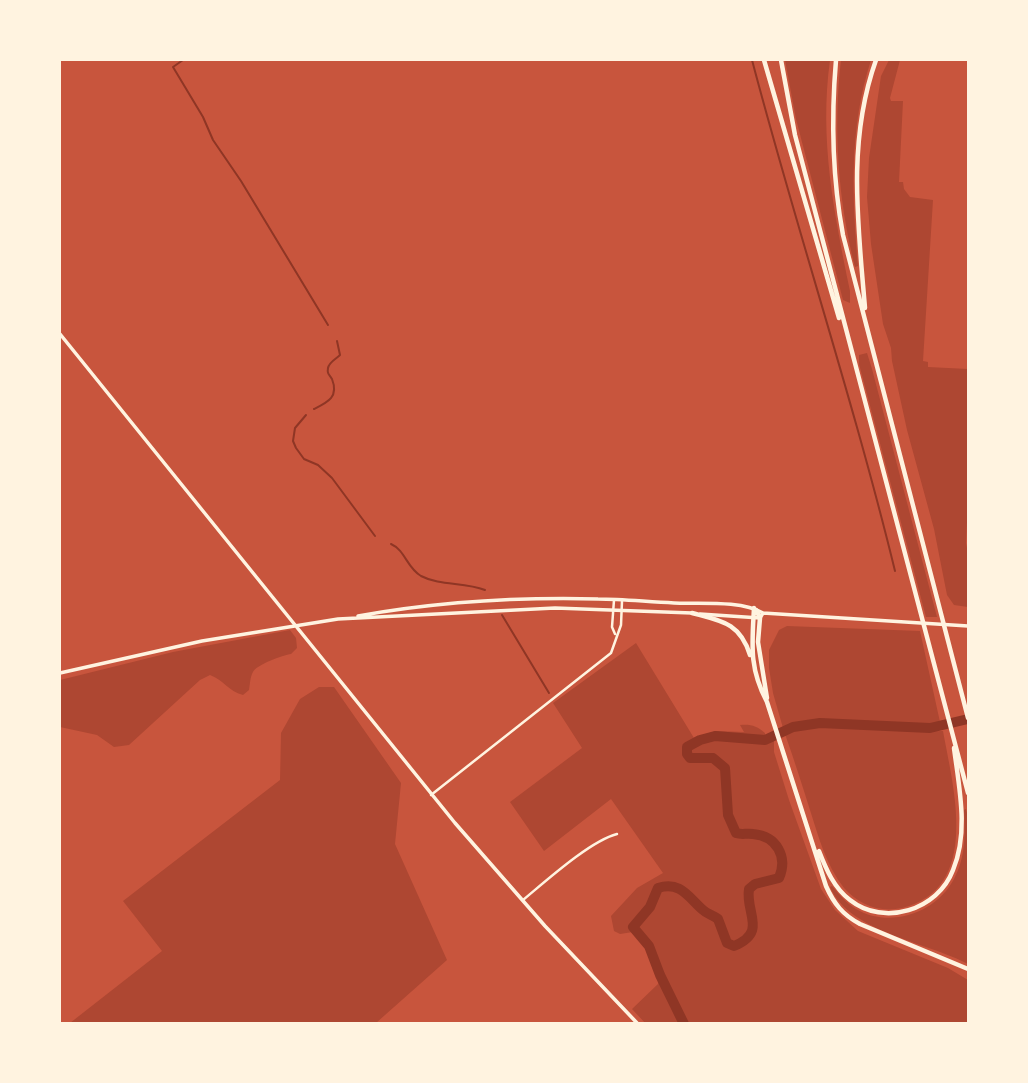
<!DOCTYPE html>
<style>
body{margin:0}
#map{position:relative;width:1028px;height:1083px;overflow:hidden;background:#c8553d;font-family:"Noto Serif",serif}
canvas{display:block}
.frame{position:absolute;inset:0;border:61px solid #fff3e0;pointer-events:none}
</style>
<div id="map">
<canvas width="1028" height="1083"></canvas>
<div class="frame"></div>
</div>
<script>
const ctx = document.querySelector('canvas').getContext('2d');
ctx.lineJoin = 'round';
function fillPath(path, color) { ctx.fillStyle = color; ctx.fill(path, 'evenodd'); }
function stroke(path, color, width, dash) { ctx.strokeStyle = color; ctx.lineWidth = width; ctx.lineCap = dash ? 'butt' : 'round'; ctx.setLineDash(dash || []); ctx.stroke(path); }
const green = new Path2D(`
 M 785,60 L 830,60 C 819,139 834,213 850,291 L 850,303 L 843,300 L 796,119 Z
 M 841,60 L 871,60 C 849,128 852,196 858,266 L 855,267 C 838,200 833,128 841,60 Z
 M 889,60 L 900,60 L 890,98 L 891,101 L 903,101 L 899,182 L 903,182 L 904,189 L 910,197 L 933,200 L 923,361 L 928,362 L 928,367 L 968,369 L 968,500 L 966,543 L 968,553 L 968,607 L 954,605 L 947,595 L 934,529 L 907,430 L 892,361 L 891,348 L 883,324 L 871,244 L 867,197 L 869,158 L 881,76 Z
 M 867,353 L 872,369 L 937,617 L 926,617 L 859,364 L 859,355 Z
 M 787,626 L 920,631 L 940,722 L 932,725 L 912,725 L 907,732 L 943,731 C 953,787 982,889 902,908 C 880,913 859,905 844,888 C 826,865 819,838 810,810 C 802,785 794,759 785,734 L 795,729 L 812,728 L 808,722 L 783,728 L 773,693 L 769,668 L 769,650 L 779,630 Z
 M 290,630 L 296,638 L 297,648 L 291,654 C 283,655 256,665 253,672 C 250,677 250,685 249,690 L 243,695 C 228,691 224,680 210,675 L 200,680 L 129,745 L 114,747 L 97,735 L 60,727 L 60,680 L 173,652 Z
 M 636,643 L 694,738 L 716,731 L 744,732 L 740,725 C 751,724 757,726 765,733 L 765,743 L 774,740 L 774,752 L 789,800 L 821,889 L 835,910 L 858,931 L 948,968 L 968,980 L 968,1023 L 646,1024 L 632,1009 L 658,984 C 659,966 647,942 633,932 L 620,934 L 614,931 L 611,916 L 637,888 L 663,873 L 611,799 L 544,851 L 510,802 L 582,748 L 553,703 Z
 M 319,687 L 334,687 L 401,783 L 395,844 L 447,960 L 376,1023 L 70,1023 L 162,951 L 123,901 L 280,780 L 281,733 L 300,699 Z
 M 966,809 L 968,817 L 968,964 C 927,942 849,932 830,887 L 832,886 C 839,894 846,903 856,909 C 890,929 936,913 954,879 C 966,857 965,834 964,810 Z`);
const stream = new Path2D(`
 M 183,60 L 173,67 L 203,117 L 213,140 L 241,181 L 328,325
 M 752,60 C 797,231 853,399 895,571
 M 314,409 C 328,402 339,397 332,379 C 329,374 327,374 328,368 C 329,362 336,359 340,355 L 337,341
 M 306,415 L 295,428 L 293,441 L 296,448 L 304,459 L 318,465 L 332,478 L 375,536
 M 391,544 C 405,550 407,568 421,576 C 440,586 464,582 485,590
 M 502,615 L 549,693`);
const river = new Path2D(`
 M 684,1024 L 660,975 L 649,946 L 633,927 L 650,907 L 658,888 C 681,881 688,897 703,910 C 707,914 713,915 718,919 L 727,943 L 734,946 C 768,932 745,913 749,889 L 755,884 L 779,878 C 788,857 777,836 753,834 C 746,833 742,835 736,833 L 728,815 L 725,768 L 713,758 L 690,758 L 687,754 L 687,747 L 700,740 L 715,736 L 765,740 L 793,727 L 820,723 L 930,728 L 968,719`);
const minor = new Path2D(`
 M 523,900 C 546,881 590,841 617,834`);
const tertiary = new Path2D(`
 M 614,600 L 612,627 L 615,634
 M 431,795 L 611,653 L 621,625 L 622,601`);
const secondary = new Path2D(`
 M 60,334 L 455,823 L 545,926 L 638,1024
 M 700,614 L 760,618 L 763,613
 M 358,616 C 436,602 519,597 598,599 C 623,599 648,602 674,603 C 700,604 741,600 763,613 L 968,626
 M 60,673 L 202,641 L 338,619 L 555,608 L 692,613`);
const motorway = new Path2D(`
 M 764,60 L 839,318
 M 781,60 L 795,135 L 968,793
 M 836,60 C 831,119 832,176 843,235 L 968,718
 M 865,308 C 858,224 847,141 876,60
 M 754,608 C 752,645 749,668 767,702 L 826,886 C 834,904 843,915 860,924 L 968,969
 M 756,610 L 760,618 L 758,642 L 767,698
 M 692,613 C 722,621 740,623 750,655
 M 819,851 C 826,869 834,888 850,900 C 884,927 938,910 953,870 C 969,832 959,787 954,748`);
fillPath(green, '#ae4732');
stroke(stream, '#8f3625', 2);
stroke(river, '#8f3625', 10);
stroke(minor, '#fff3e0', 2.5);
stroke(tertiary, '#fff3e0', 2.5);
stroke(secondary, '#fff3e0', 3.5);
stroke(motorway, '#fff3e0', 4.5);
</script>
